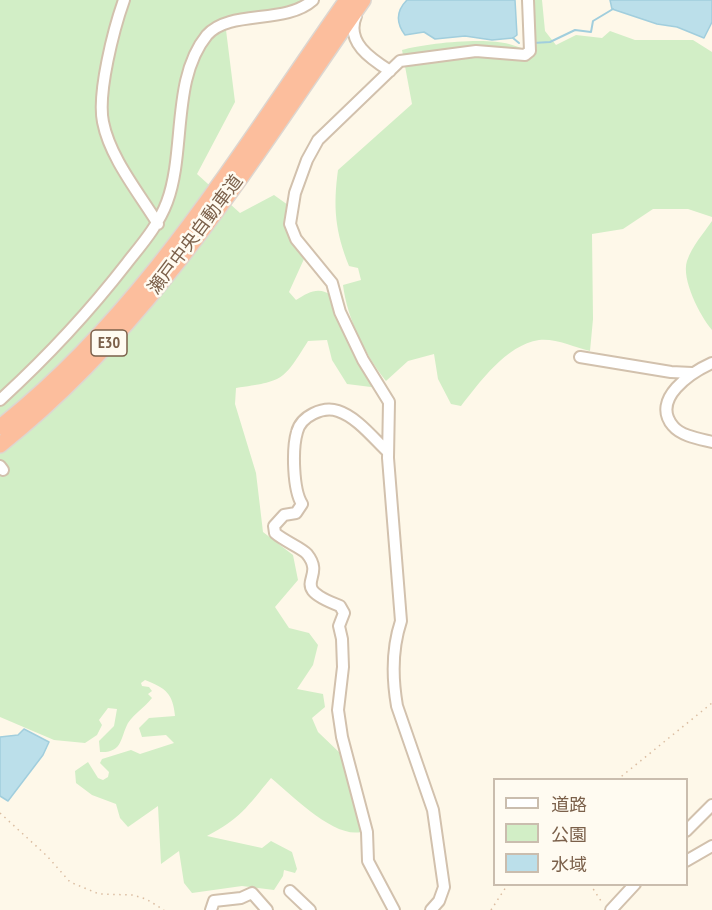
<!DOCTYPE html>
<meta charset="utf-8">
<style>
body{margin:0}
#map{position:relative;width:712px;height:910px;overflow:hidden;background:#fef8e9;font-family:"PT Sans Narrow","Noto Sans JP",sans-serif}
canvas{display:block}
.legend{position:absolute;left:493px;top:778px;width:195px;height:108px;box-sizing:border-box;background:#fffbf1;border:2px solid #cabdae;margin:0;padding:8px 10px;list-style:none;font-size:18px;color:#7b604a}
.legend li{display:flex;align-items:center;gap:12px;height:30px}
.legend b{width:30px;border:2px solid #cabdae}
</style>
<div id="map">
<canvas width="712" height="910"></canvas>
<ul class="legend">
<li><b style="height:8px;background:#fff"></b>道路</li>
<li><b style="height:16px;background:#d2eec6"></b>公園</li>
<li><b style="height:16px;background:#bbdfea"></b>水域</li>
</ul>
</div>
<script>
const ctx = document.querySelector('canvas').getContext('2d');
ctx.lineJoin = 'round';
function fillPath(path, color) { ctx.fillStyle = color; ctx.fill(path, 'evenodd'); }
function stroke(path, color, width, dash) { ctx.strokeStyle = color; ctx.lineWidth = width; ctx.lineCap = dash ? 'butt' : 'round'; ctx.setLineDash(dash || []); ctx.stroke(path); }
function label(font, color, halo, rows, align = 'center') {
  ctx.font = font + ' "PT Sans Narrow","Noto Sans JP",sans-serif'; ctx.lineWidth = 5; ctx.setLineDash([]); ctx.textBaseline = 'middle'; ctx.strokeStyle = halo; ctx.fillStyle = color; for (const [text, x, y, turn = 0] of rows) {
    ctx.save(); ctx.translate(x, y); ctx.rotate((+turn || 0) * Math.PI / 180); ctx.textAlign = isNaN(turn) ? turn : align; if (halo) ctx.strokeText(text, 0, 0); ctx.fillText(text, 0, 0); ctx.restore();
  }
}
const green = new Path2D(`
 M 0,0 L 306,0 L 226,30 L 235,102 L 197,174 L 240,213 L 274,195 L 288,205 L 287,224 L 304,259 L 289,292 L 296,300 C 309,292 319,286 332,296 L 379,388 L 347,384 L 332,360 L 327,340 L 308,341 C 283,381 284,381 236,388 L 235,404 L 256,473 L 263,532 L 293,555 L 298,580 L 275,607 L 289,628 L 309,633 L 318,645 L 313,665 L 297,689 L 323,694 L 325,707 L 312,718 L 318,732 L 341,754 L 361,832 C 333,838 292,795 271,778 C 247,807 240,819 207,836 L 262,848 L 271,841 L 292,852 L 297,869 L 295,873 L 284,870 L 283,876 L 274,890 L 242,886 L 192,893 L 184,883 L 179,851 L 161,864 L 158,806 L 128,827 L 120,818 L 116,804 L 92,795 L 76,783 L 75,771 L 88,762 L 98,778 L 103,780 L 108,777 L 109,772 L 100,763 L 102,759 L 131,750 L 140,754 L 174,743 L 166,735 L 142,737 L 139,728 L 149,718 L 175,716 C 173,694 166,688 145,680 L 141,683 L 142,686 L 149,687 L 152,691 L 148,694 L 152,698 C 145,707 134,714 128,723 C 120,738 123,753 100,752 L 99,741 L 114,726 L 117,709 L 108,708 L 99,720 L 102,725 L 97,735 L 85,743 L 54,740 L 0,717 Z
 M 534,0 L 542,0 L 545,31 L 556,45 L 576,35 L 602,38 L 610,31 L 635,40 L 693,40 L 712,52 L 712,217 L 688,209 L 653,209 L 623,229 L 592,234 L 593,319 L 590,351 C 574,347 555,338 539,340 C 506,345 480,382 461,406 L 451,404 L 438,379 L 434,354 L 408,361 L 386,381 C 365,355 347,318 343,285 L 361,280 L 358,268 L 349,266 C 335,231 333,207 338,170 L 412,104 L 402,50 C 425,43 486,37 509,44 C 519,47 527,50 536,52 Z
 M 712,221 L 712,330 C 700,316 681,279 687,261 C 692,246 703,234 712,221 Z`);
const water = new Path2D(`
 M 407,0 L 515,0 L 517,35 L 513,38 L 492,40 L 465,36 L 435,39 L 424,32 L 405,35 C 396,23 396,11 407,0 Z
 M 610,0 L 712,0 L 712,22 L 704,38 L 677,27 L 657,24 L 612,9 Z
 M 24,729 L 49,742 L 43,755 L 8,801 L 0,796 L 0,737 L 18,735 Z`);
const stream = new Path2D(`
 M 513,38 L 519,43
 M 533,43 L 550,42 L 575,30 L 591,32 L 593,21 L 613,9`);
const path = new Path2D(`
 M 617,780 L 712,703
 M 0,813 L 47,856 L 70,882 L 99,894 L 133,895 L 146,899 L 164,910
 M 590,884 L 603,904
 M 491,910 L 508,884`);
const minor = new Path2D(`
 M 124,0 C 114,28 97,93 103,122 C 110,158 139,193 158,224
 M 356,16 C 345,42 371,59 390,71
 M 580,357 L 671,372 L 692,373
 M 712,363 C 692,372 650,399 673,426 C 681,436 700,439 712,442
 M 0,400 C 46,358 89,312 127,263 C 142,244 158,226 167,202 C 186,151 171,79 207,35 C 230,9 285,25 313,0
 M 388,452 C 374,439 357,417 338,411 C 323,406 301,416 297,432 C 292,449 293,490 302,504 L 296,513 L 284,515 L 274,526 L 275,533 C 284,541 302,548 307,554 C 328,580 285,585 340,606 L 344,613 L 339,626 L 342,639 L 343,667 L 338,710 L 342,737 L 367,832 L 368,861 L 394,910
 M 0,466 L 3,470
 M 686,831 L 712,805
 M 686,861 L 712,846
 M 290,891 L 310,910
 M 211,910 L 214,901 L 241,898 L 252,893 L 267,910
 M 431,910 L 439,901 L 444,887 L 433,810 L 397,706 C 392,677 392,648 401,621 L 388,458 L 389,402 L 363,360 L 340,312 L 332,283 L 296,239 L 290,224 L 295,193 L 307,160 L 318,140 L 400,61 L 476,51 L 525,55 L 530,51 L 528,0
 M 611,910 L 635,884`);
const highway = new Path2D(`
 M 0,427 C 145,313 242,149 347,0
 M 0,445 C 152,325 254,156 363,0`);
const shields = [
 [109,343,36]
];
const shieldNames = [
 ["E30",109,343]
];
const streetNames = [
 ["瀬戸中央自動車道",196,235,-53]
];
fillPath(green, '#d2eec6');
fillPath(water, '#bbdfea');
stroke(water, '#a1cedd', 1.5);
stroke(stream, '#a1cedd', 2);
stroke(minor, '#d2c1ad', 14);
stroke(highway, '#ddd6d0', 18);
stroke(path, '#dbbda1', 1.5, [1.5, 4.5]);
stroke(minor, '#fff', 10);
stroke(highway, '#fcbe9d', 15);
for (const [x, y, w] of shields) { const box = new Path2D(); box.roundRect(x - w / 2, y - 13, w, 26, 4.5); ctx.fillStyle = '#fffbf1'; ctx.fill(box); stroke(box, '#7b604a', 1.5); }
label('bold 16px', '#7b604a', null, shieldNames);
label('18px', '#7b604a', '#fffbf1', streetNames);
</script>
